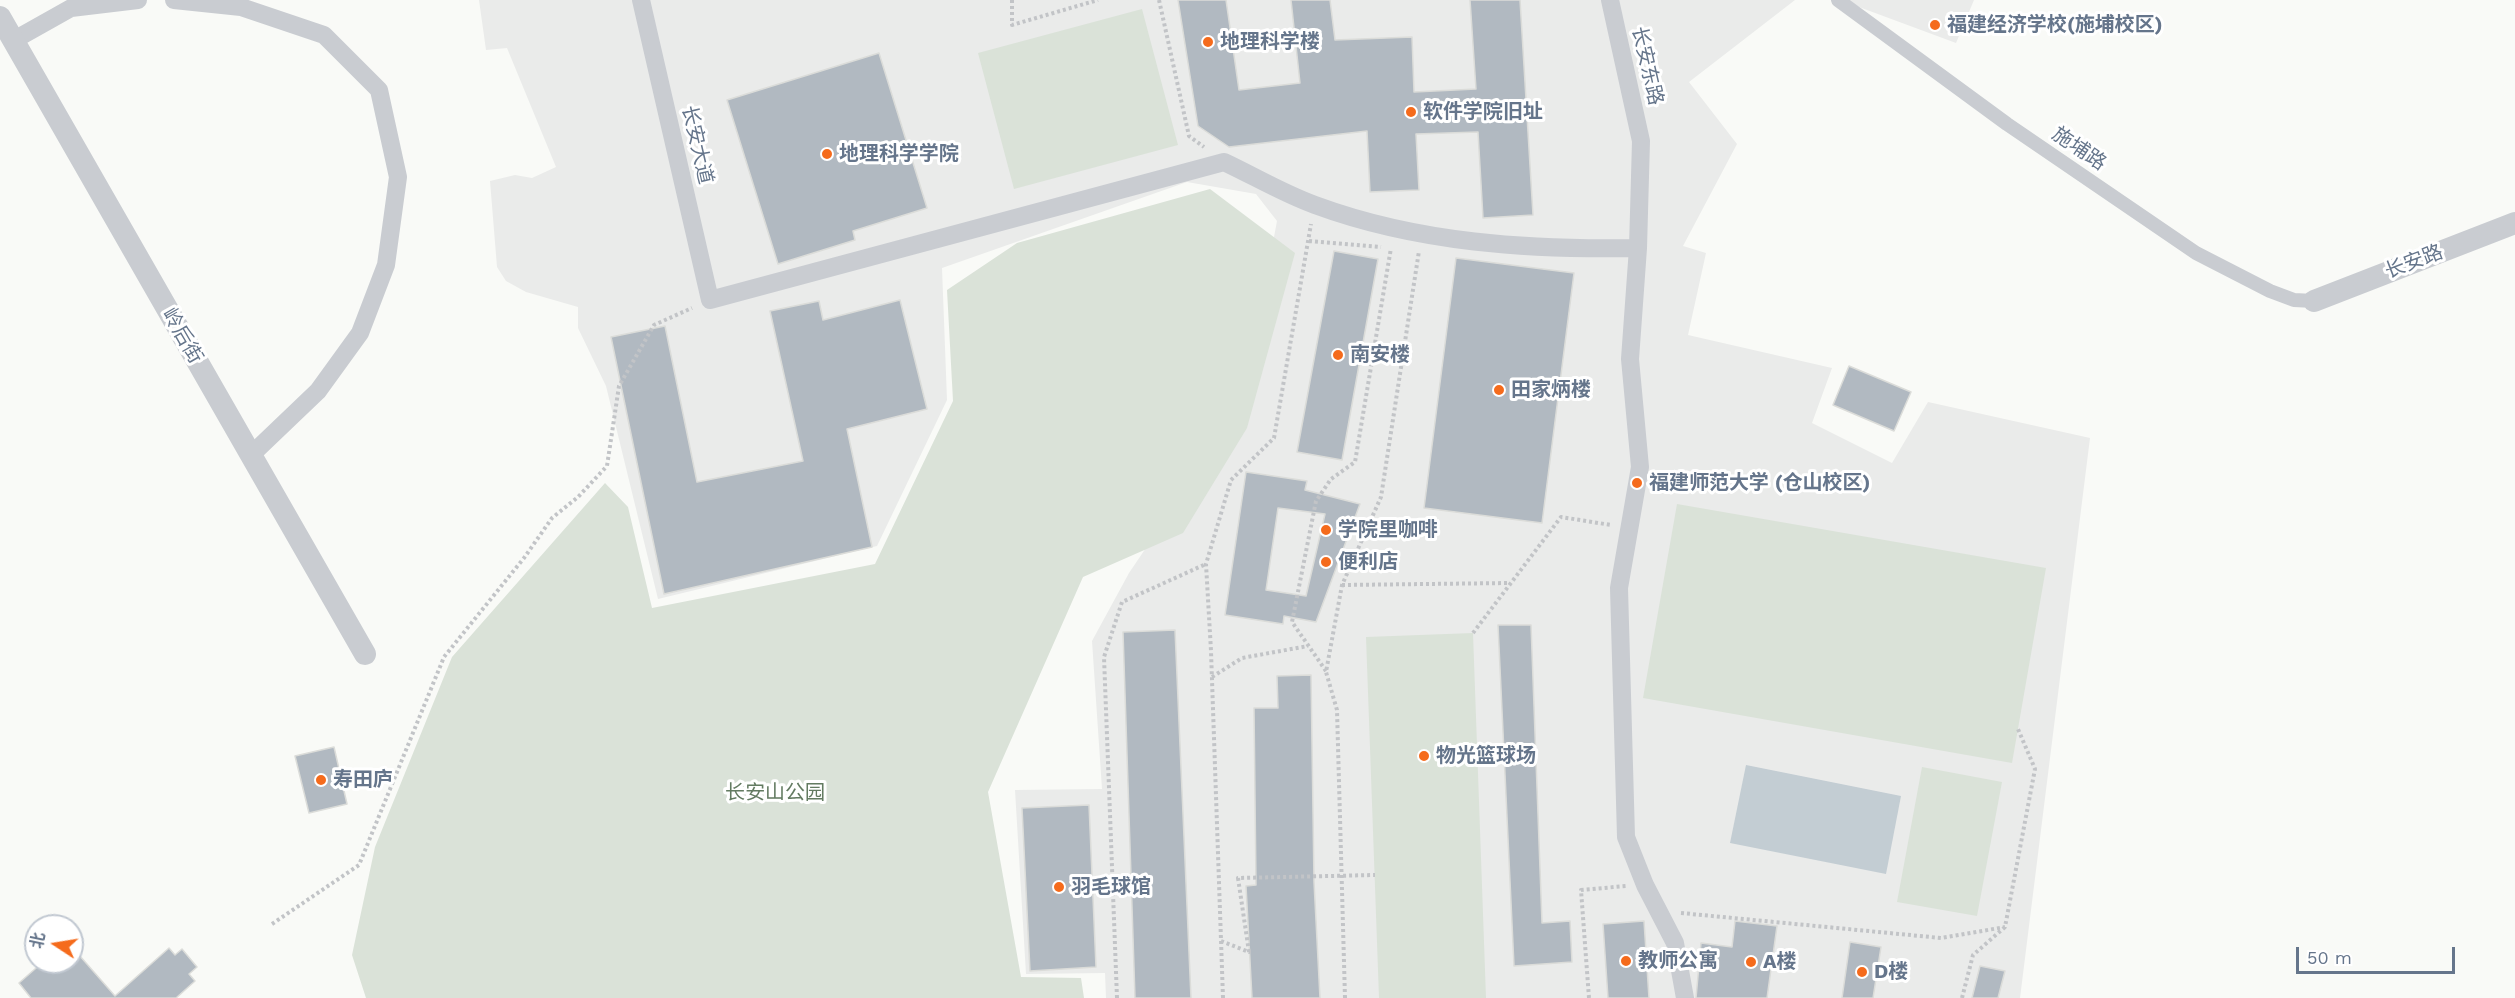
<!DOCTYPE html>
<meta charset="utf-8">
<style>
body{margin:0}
#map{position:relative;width:2515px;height:998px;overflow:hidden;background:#f9faf7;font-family:"Work Sans","Noto Sans SC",sans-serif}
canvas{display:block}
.north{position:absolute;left:24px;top:914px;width:60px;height:60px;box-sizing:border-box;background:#fff;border:2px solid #c1c8d1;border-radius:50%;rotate:282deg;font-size:16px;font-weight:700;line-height:24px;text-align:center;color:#65758b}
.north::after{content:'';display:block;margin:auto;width:21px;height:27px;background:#f56b1c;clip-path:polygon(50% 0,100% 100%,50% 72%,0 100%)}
.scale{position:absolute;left:2296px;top:947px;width:159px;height:27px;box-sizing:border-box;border:3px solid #65758b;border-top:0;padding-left:8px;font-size:18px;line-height:21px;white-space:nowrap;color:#65758b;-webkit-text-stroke:4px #fff;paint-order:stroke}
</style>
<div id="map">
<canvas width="2515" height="998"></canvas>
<div class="north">北</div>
<div class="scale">50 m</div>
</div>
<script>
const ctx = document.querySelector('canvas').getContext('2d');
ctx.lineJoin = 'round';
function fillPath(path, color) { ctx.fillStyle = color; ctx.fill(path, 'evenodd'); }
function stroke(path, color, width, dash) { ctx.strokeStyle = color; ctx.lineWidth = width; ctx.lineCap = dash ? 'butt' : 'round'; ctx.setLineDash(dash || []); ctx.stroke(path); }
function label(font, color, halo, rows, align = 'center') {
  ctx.font = font + ' "Work Sans","Noto Sans SC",sans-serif'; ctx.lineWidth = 6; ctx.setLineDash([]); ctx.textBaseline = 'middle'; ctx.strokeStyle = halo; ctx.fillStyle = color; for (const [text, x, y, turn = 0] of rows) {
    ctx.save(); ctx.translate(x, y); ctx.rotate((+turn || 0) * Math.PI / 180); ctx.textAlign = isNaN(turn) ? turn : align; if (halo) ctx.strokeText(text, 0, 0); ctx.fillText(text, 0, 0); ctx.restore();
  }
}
const built = new Path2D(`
 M 479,0 L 1795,0 L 1689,82 L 1737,144 L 1683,246 L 1706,253 L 1688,335 L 1832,368 L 1812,423 L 1892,463 L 1928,402 L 2090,438 L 2020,998 L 1106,998 L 1105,973 L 1026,974 L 1015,790 L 1102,789 L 1092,641 L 1129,573 L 1202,465 L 1245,391 L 1277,221 L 1256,194 L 1187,182 L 942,268 L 947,400 L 877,546 L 658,599 L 606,386 L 578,328 L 578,307 L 526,292 L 506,281 L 497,267 L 490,181 L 515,175 L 532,178 L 556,167 L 507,48 L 486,50 Z
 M 1848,0 L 1974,0 L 1956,43 L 1859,7 Z`);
const green = new Path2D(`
 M 1142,9 L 1178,145 L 1014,189 L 978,53 Z
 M 1210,189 L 1295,253 L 1247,428 L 1183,533 L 1083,577 L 988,792 L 1021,977 L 1081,978 L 1084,998 L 366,998 L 352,955 L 375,847 L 452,657 L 605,483 L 628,507 L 652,608 L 875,564 L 953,401 L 947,290 L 1017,243 Z
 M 1677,504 L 2046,568 L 2012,763 L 1643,698 Z
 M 1473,633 L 1486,998 L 1379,998 L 1366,637 Z
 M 1922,767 L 2002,782 L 1977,916 L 1897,902 Z`);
const water = new Path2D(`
 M 1746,765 L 1901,796 L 1886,874 L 1730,843 Z`);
const building = new Path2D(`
 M 1178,0 L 1226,0 L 1239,90 L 1300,83 L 1291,0 L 1330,0 L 1335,40 L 1412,37 L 1414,92 L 1476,89 L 1470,0 L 1520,0 L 1533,215 L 1483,218 L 1478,132 L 1416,134 L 1419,190 L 1370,192 L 1367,131 L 1229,147 L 1198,126 Z
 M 879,53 L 927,208 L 853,231 L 855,240 L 778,264 L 727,100 Z
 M 1334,251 L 1378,259 L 1342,460 L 1297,452 Z
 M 1456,258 L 1574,273 L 1542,523 L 1424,508 Z
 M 900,300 L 927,409 L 847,429 L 872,547 L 664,594 L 611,337 L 665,326 L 697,482 L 803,461 L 770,311 L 819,301 L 823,320 Z
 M 1849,366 L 1911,392 L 1894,431 L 1833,405 Z
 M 1246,472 L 1307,481 L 1305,490 L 1360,504 L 1316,622 L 1284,616 L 1283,624 L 1225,615 ZM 1278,508 L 1325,514 L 1306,596 L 1266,590 Z
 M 1498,625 L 1531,625 L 1542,923 L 1570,921 L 1572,962 L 1514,966 Z
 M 1175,630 L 1191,998 L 1135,998 L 1123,632 Z
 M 1311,675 L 1314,882 L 1320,998 L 1252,998 L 1246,886 L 1256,885 L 1254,708 L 1278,708 L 1277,676 Z
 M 334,747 L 347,804 L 309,813 L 295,756 Z
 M 1089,805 L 1096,967 L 1030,971 L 1022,808 Z
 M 1644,921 L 1649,998 L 1608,998 L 1603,924 Z
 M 1735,921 L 1777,926 L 1767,998 L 1696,998 L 1701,943 L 1732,947 Z
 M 1850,942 L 1881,947 L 1873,998 L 1842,998 Z
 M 72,947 L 115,996 L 169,948 L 175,955 L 182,949 L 197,967 L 189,974 L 195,981 L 176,998 L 31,998 L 19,983 L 43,962 L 72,962 Z
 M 1980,966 L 2005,971 L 1998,998 L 1972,998 Z`);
const path = new Path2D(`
 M 1012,0 L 1012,25 L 1098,0
 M 1159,0 L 1189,136 L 1204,147
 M 1309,241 L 1381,247
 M 1342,585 L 1509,583
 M 1473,633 L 1561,517 L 1611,525
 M 1326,671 L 1292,622 L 1316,501 L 1331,479 L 1355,462 L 1391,248
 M 1212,677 L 1242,658 L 1308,646
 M 1681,913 L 1941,938 L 2005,927
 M 272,924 L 359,865 L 444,657 L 524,558 L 552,518 L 578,497 L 607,466 L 619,386 L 654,325 L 692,308
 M 1221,941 L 1249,952 L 1238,878 L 1375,875
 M 1117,998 L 1104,657 L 1122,602 L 1206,564
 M 1223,998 L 1211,651 L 1206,564 L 1231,480 L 1274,438 L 1311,224
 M 1345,998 L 1337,710 L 1326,672 L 1342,585 L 1381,497 L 1419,251
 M 1589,998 L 1581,890 L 1626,886
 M 1962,998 L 1973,955 L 2005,927 L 2035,769 L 2018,729`);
const pedestrian = new Path2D(`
 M 1838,0 L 2007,124 L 2196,253 L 2270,291 L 2294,300 L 2314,301`);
const minor = new Path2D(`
 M 174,0 L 241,7 L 324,35 L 379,90 L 398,177 L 386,265 L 360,333 L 318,391 L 250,456
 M 641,0 L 710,300 L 1224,162 C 1254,176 1284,194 1315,205 C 1418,243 1529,250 1638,248
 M 1610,0 L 1641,141 L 1638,248 L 1630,359 L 1640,467 L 1619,588 L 1626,837 L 1645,885 L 1675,943 L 1685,998
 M 14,40 L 71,8 L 138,0`);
const tertiary = new Path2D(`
 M 0,17 L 365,654
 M 2314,301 L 2515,223`);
const markers = [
 [1935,25,6,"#f56b1c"],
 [1208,42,6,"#f56b1c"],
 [1411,112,6,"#f56b1c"],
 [827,154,6,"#f56b1c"],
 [1338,355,6,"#f56b1c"],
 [1499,390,6,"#f56b1c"],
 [1637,483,6,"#f56b1c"],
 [1326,530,6,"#f56b1c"],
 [1326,562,6,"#f56b1c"],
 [1424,756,6,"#f56b1c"],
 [321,780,6,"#f56b1c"],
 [1059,887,6,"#f56b1c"],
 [1626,961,6,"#f56b1c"],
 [1751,962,6,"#f56b1c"],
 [1862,972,6,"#f56b1c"]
];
const poiNames = [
 ["福建经济学校(施埔校区)",1947,25],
 ["地理科学楼",1220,42],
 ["软件学院旧址",1423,112],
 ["地理科学学院",839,154],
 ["南安楼",1350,355],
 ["田家炳楼",1511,390],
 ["福建师范大学 (仓山校区)",1649,483],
 ["学院里咖啡",1338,530],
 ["便利店",1338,562],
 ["物光篮球场",1436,756],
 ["寿田庐",333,780],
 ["羽毛球馆",1071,887],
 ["教师公寓",1638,961],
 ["A楼",1763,962],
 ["D楼",1874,972]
];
const streetNames = [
 ["长安东路",1647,66,77],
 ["长安大道",697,145,77],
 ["施埔路",2079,149,34],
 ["长安路",2414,262,-21],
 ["岭后街",182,336,60]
];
const parkNames = [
 ["长安山公园",775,793]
];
fillPath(built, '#eaebea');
fillPath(green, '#dae2d8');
fillPath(water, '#c3cdd3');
fillPath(building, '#b1b9c1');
stroke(building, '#dbdcd9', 1.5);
stroke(path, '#c2c4c7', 4, [3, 3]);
stroke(pedestrian, '#c9ccd1', 14);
stroke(minor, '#c9ccd1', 18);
stroke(tertiary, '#c9ccd1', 22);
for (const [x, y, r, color] of markers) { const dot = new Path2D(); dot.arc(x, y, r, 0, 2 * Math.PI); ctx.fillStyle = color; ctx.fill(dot); stroke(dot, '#fff', 2); }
label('bold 20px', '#65758b', '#fff', poiNames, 'left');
label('20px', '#65758b', '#fff', streetNames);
label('20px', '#637b61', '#fff', parkNames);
</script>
